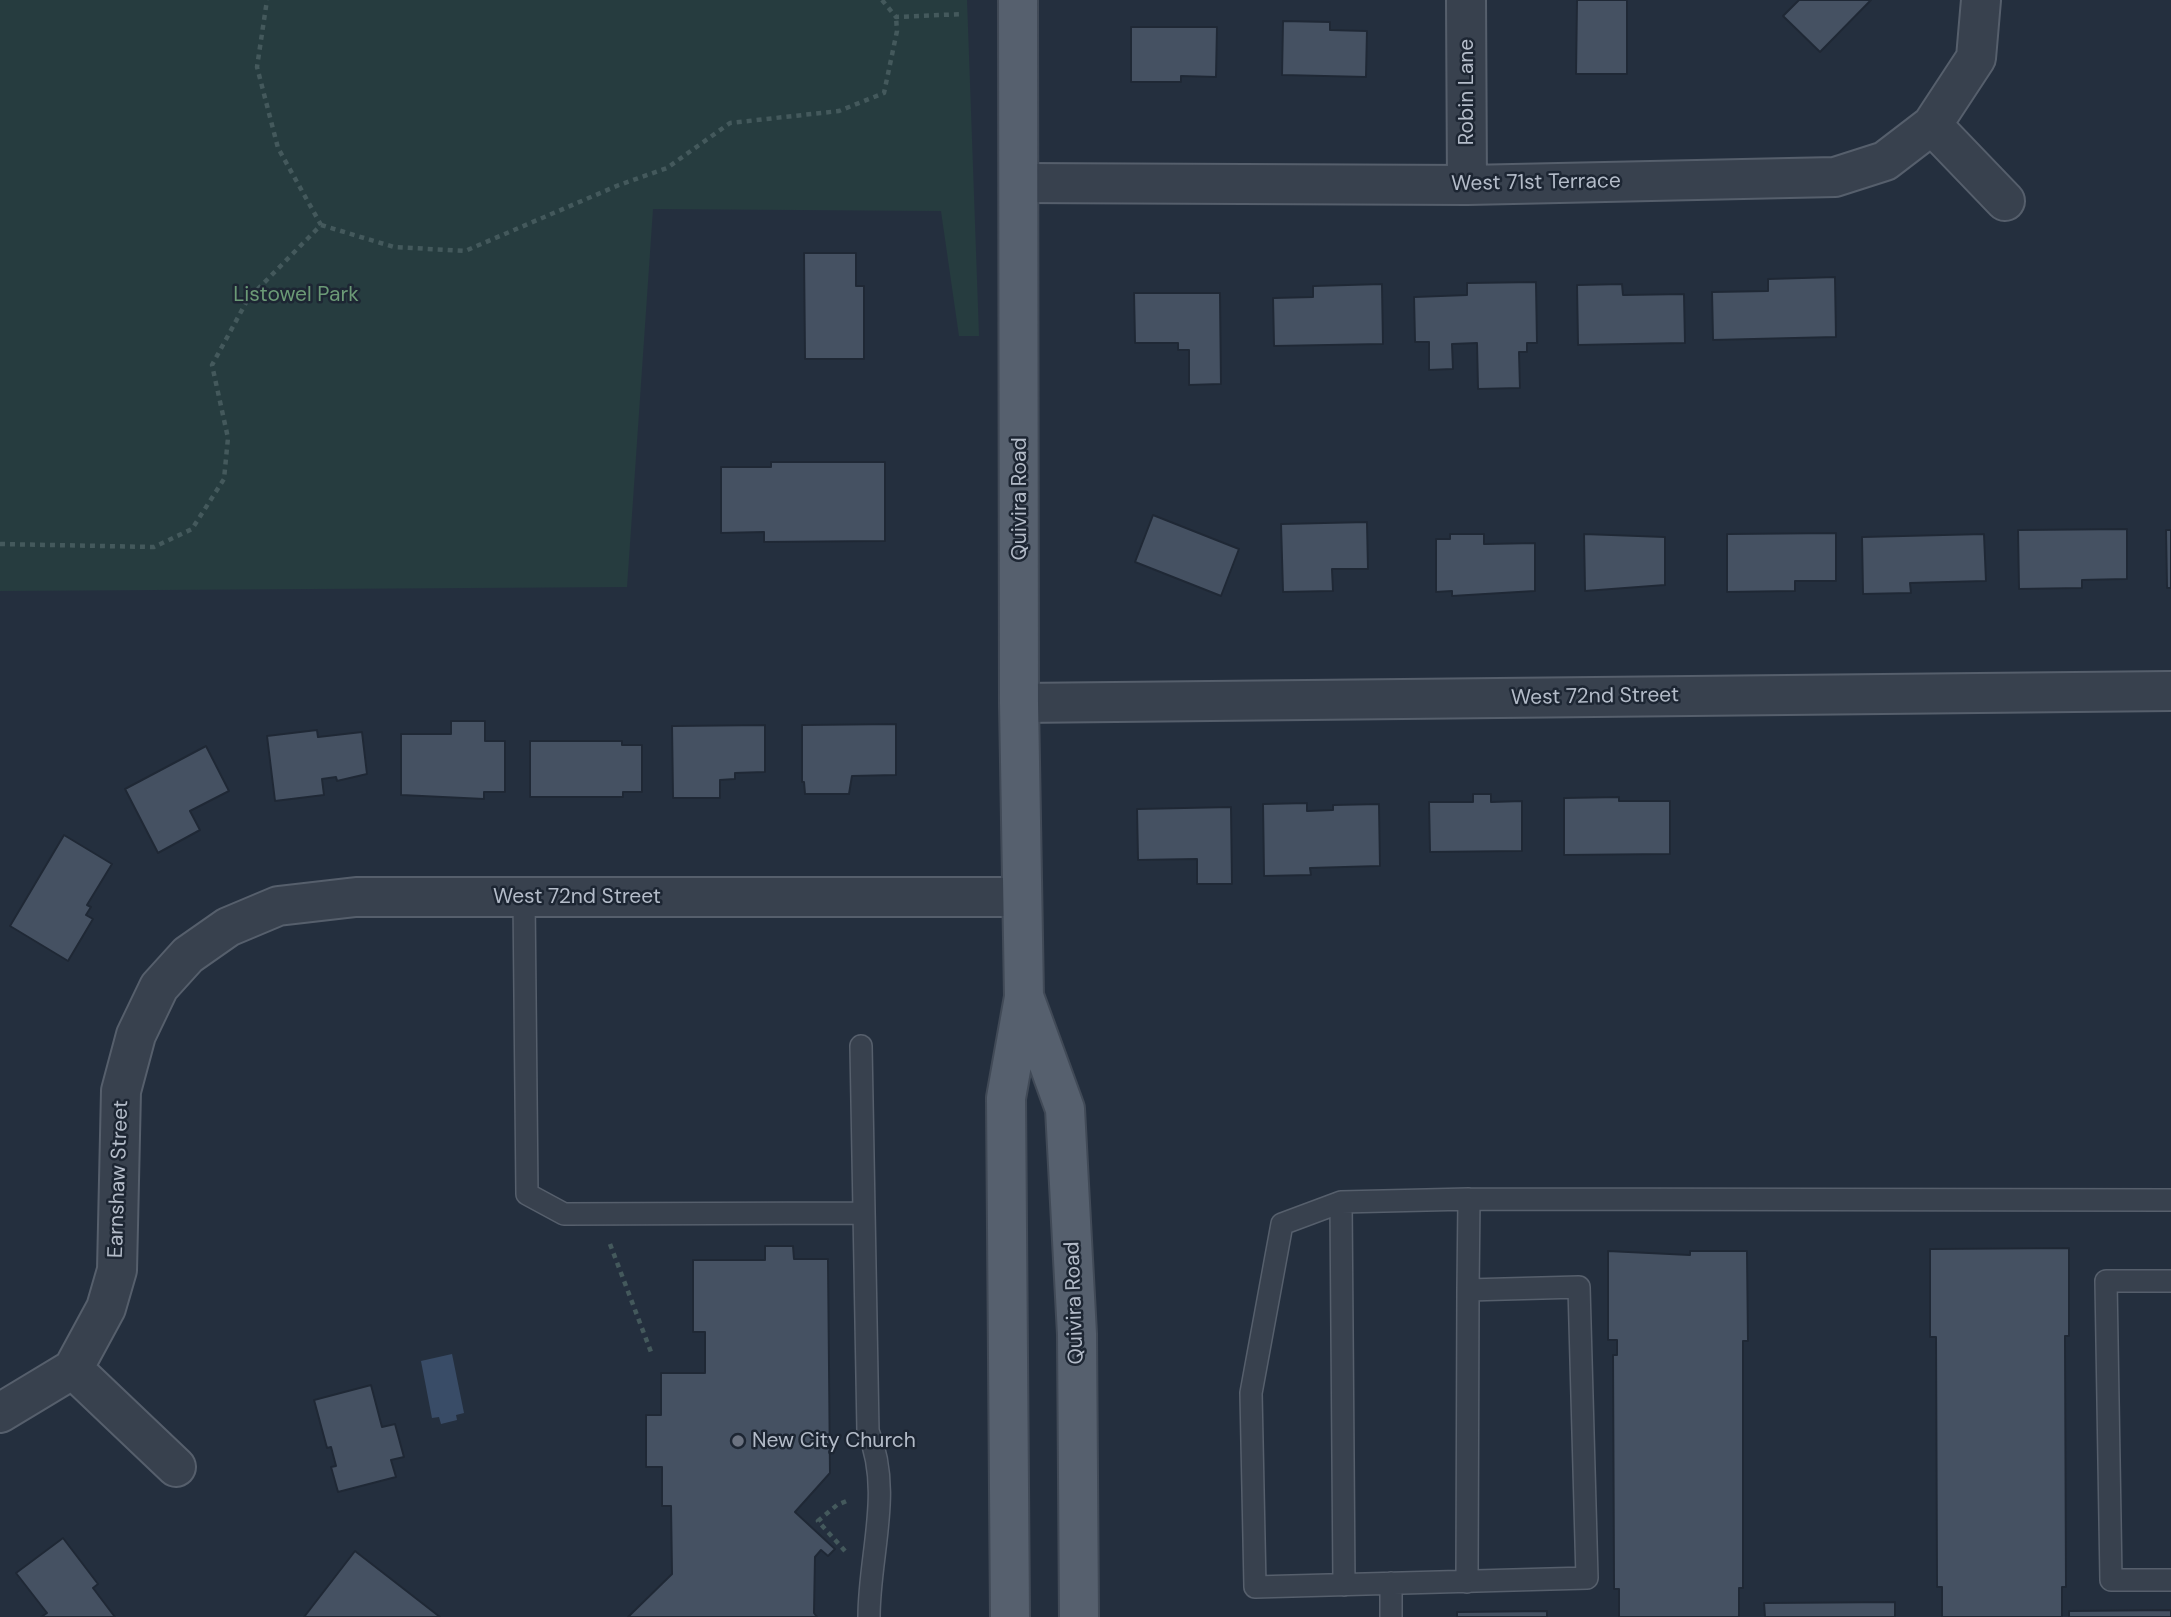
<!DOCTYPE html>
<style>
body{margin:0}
canvas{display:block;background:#242f3e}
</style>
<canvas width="2171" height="1617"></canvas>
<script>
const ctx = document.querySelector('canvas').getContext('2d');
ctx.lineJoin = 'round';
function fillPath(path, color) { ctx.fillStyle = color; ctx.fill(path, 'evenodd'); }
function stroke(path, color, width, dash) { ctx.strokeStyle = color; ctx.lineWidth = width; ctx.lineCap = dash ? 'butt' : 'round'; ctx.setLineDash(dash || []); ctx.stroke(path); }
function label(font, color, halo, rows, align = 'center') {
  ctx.font = font + ' "DM Sans",sans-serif'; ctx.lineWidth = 5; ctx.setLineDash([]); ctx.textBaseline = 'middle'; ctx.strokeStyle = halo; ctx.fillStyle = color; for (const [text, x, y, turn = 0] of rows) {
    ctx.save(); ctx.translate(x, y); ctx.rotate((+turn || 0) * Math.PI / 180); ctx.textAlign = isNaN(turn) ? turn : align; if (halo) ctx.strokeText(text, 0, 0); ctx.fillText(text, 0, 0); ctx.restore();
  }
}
const green = new Path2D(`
 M 0,0 L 967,0 L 979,336 L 959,336 L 941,211 L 653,209 L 627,587 L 0,591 Z`);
const water = new Path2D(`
 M 452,1354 L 464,1413 L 456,1415 L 457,1420 L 441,1424 L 439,1417 L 432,1418 L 421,1361 Z`);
const building = new Path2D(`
 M 1577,0 L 1627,0 L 1627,74 L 1576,74 Z
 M 1799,0 L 1871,0 L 1820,52 L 1783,16 Z
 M 1283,21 L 1330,22 L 1330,30 L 1367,31 L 1366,77 L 1282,75 Z
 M 1131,27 L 1217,27 L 1216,77 L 1181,76 L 1181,82 L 1131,82 Z
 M 804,253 L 856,253 L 856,286 L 864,286 L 864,359 L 805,359 Z
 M 1835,277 L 1836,337 L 1713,340 L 1712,292 L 1768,291 L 1768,279 Z
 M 1536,282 L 1537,343 L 1527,343 L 1527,352 L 1519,352 L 1520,388 L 1478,389 L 1477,343 L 1452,344 L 1453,369 L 1429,370 L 1429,342 L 1415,342 L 1414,297 L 1467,295 L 1467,283 Z
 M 1382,284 L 1383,344 L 1274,346 L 1273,298 L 1313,297 L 1313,286 Z
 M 1622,284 L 1623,295 L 1684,294 L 1685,343 L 1578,345 L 1577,285 Z
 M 1134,293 L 1220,293 L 1221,384 L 1189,385 L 1189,350 L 1178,350 L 1178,343 L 1135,343 Z
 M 771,462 L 885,462 L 885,541 L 764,542 L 764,532 L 721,533 L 721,467 L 771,467 Z
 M 1153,515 L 1239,549 L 1221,596 L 1135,562 Z
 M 1367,522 L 1368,569 L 1332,569 L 1333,591 L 1283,592 L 1281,524 Z
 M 2127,529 L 2127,579 L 2082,580 L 2082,588 L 2019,589 L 2018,530 Z
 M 2166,530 L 2171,530 L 2171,588 L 2167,588 Z
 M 1836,533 L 1836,581 L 1795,581 L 1795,591 L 1727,592 L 1727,534 Z
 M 1450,534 L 1484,534 L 1484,544 L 1535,543 L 1535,591 L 1452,596 L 1452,591 L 1436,592 L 1436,539 L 1450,539 Z
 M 1584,534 L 1665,537 L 1665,585 L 1585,591 Z
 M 1984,534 L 1986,581 L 1910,583 L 1911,593 L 1863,594 L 1862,537 Z
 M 451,721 L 485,721 L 485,741 L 505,741 L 505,792 L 484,792 L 484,799 L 401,795 L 401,734 L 451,734 Z
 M 896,724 L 896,775 L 852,776 L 849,794 L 805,794 L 804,782 L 802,782 L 802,725 Z
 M 765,725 L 765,772 L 735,773 L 735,779 L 720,780 L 720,798 L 673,798 L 672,726 Z
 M 317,730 L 318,737 L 362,732 L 367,774 L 337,781 L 336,777 L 322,779 L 324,795 L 275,801 L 267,736 Z
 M 530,741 L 622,741 L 622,745 L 642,745 L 642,792 L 623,792 L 623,797 L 530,797 Z
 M 206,746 L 229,791 L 190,811 L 200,830 L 158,853 L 125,789 Z
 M 1473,794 L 1491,794 L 1491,802 L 1522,801 L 1522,851 L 1430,852 L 1429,802 L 1473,802 Z
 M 1619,797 L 1619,801 L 1670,801 L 1670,854 L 1564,855 L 1564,798 Z
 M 1307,803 L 1307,811 L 1333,810 L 1333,805 L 1379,804 L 1380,866 L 1310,868 L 1311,875 L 1264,876 L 1263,804 Z
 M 1231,807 L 1232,884 L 1197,884 L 1197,859 L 1138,860 L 1137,809 Z
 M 64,835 L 112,864 L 87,905 L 91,907 L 86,915 L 93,919 L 68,961 L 10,926 Z
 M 765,1246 L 793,1246 L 794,1259 L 828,1259 L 830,1473 L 795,1512 L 835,1549 L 828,1556 L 821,1550 L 815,1557 L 814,1613 L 817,1617 L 628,1617 L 672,1574 L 671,1506 L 662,1506 L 662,1467 L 646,1467 L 646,1415 L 661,1415 L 661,1373 L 705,1373 L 705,1332 L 693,1332 L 693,1260 L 765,1260 Z
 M 2069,1248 L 2069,1336 L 2065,1336 L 2066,1587 L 2062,1587 L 2062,1617 L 1942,1617 L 1942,1587 L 1937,1587 L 1936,1337 L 1930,1337 L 1930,1249 Z
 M 1608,1251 L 1690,1255 L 1690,1251 L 1747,1251 L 1748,1341 L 1743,1341 L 1743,1588 L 1739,1588 L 1739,1617 L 1619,1617 L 1619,1589 L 1614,1589 L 1613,1355 L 1617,1355 L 1617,1340 L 1608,1340 Z
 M 371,1385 L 382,1427 L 395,1424 L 404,1457 L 391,1460 L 396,1477 L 338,1492 L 331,1467 L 336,1466 L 331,1447 L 327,1448 L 314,1400 Z
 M 63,1538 L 98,1584 L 93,1588 L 115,1617 L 41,1617 L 47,1613 L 16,1573 Z
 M 355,1551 L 440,1617 L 304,1617 Z
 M 1895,1602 L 1895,1617 L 1765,1617 L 1764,1603 Z
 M 2171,1610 L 2171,1617 L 2069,1617 L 2069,1611 Z
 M 1547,1611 L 1547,1617 L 1457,1617 L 1457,1612 Z`);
const path = new Path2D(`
 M 882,0 L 896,17 L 963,14
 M 321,225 L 394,247 L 465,251 L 619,185 L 667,168 L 730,123 L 839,111 L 884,93 L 897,31 L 896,17
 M 0,544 L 154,547 L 192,529 L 224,479 L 228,438 L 212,365 L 248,299 L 321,225 L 278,148 L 257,67 L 267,0
 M 610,1244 L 651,1352
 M 845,1551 L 818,1521 L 837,1505 L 849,1500`);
const service = new Path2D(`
 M 524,897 L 527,1194 L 564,1214 L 864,1213
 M 861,1046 L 868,1431 C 893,1491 869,1554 869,1617
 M 1469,1199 L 1468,1290 L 1579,1287 L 1587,1578 L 1255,1587 L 1251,1393 L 1282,1224 L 1341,1202 L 1469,1199 L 2171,1200
 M 1341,1202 L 1344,1585
 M 2171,1281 L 2106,1281 L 2111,1580 L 2171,1580
 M 1467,1582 L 1468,1290
 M 1391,1583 L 1391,1617`);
const minor = new Path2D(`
 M 1466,0 L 1467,185
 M 1932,125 L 2005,201
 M 1020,183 L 1467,185 L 1835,177 L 1885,161 L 1932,125 L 1976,58 L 1981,0
 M 1019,703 L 2171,691
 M 73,1369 L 106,1308 L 117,1270 L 121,1091 L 136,1035 L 159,987 L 188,955 L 228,927 L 278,906 L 356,897 L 1022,897
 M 0,1413 L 73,1369 L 176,1467`);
const primary = new Path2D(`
 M 1025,999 L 1065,1109 L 1077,1334 L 1079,1617
 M 1010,1617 L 1006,1098 L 1024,997 L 1019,703 L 1018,0`);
const markers = [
 [738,1441,7,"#6b7280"]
];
const streetNames = [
 ["Robin Lane",1467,92,-90],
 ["West 71st Terrace",1536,183,-1],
 ["Quivira Road",1020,499,-90],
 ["West 72nd Street",1595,697,-1],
 ["West 72nd Street",577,897],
 ["Earnshaw Street",119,1179,-88],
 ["Quivira Road",1075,1303,-92]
];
const parkNames = [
 ["Listowel Park",296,295]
];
const poiNames = [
 ["New City Church",752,1441]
];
fillPath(green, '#263c3f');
fillPath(water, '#394c67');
fillPath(building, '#455162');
stroke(building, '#1f2835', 2);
stroke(service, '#565f6c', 24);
stroke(minor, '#565f6c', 42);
stroke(primary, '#414a57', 42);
stroke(path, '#44595c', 4.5, [5, 5]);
stroke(service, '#38414e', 21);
stroke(minor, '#38414e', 38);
stroke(primary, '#56606e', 38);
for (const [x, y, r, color] of markers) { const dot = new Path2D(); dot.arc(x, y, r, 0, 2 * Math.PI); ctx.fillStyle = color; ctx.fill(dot); stroke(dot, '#1d2633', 2.5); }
label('21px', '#b4bcc9', '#1d2633', streetNames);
label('21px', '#6b9a76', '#1d2633', parkNames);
label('21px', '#b4bcc9', '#1d2633', poiNames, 'left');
</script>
